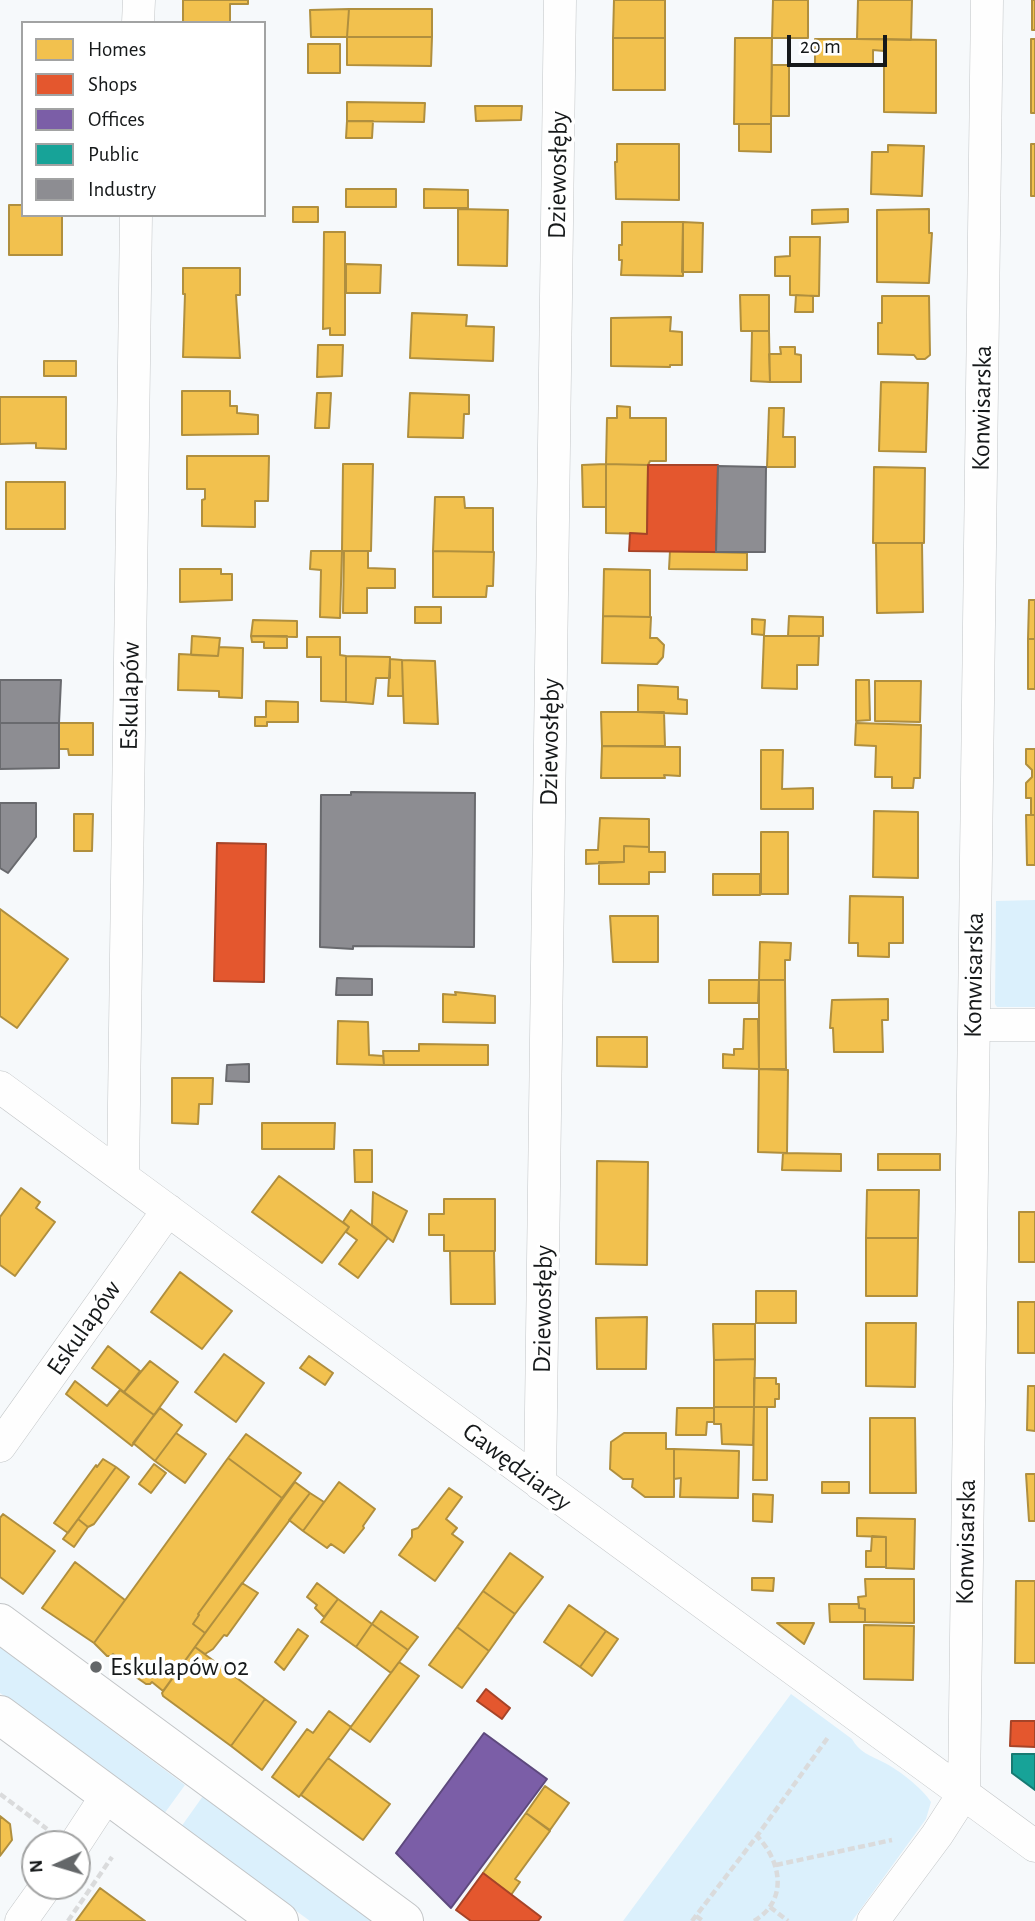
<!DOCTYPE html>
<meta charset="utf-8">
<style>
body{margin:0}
#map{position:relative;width:1035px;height:1921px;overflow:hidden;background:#f6f9fb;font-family:"Alegreya Sans",sans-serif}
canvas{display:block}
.legend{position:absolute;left:21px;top:21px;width:245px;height:196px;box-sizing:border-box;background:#fff;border:2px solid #a2a3a3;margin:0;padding:9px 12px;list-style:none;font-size:21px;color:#16191a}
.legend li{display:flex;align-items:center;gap:14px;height:35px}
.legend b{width:35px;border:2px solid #a2a3a3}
.north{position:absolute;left:21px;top:1830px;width:70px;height:70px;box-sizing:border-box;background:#fff;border:2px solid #a2a3a3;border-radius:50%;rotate:266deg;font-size:19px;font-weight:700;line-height:28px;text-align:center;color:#16191a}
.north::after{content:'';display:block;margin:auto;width:24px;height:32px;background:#646769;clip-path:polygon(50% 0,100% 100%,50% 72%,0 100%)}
.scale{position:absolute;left:787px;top:35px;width:100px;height:32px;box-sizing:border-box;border:4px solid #16191a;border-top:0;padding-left:9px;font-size:21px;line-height:24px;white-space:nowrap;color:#16191a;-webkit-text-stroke:5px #fff;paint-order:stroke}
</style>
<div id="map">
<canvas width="1035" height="1921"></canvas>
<ul class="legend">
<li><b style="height:19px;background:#f2c14e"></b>Homes</li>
<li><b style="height:19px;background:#e4572e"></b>Shops</li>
<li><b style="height:19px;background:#7b5ea7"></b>Offices</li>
<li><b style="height:19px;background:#17a398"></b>Public</li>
<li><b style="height:19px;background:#8d8d92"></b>Industry</li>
</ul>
<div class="north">N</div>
<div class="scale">20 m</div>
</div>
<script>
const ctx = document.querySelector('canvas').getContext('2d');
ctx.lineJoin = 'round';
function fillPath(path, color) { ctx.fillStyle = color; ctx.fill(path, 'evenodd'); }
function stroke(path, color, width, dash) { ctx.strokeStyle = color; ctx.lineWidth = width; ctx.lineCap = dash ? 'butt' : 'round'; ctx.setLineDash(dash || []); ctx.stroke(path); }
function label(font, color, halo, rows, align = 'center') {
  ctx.font = font + ' "Alegreya Sans",sans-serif'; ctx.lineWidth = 7; ctx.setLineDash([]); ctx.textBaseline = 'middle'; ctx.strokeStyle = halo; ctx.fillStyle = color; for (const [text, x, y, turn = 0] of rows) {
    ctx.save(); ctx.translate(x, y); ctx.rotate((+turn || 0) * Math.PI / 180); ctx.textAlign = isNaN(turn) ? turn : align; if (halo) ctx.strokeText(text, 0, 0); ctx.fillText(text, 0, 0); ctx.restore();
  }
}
const green = new Path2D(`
 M 1035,900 L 1035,1007 L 997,1007 L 995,1004 L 996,901 Z
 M 0,1647 L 185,1785 L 164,1814 L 0,1693 Z
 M 791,1694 L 852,1739 C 859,1752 871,1756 883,1762 C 898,1769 923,1789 931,1802 L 926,1819 L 852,1921 L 623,1921 Z
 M 203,1796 L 372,1921 L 310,1921 L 181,1827 Z`);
const homes = new Path2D(`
 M 183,0 L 248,0 L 248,4 L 230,4 L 230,23 L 183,22 Z
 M 614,0 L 665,0 L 665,38 L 613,38 Z
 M 773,0 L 808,0 L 808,38 L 772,38 Z
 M 858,0 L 912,0 L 911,40 L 857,39 Z
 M 1032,0 L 1035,0 L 1035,30 L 1032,30 Z
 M 349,9 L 347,37 L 311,37 L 310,10 Z
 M 349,9 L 432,9 L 432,37 L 347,37 Z
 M 347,37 L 432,37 L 431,66 L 347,65 Z
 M 613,38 L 665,38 L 665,90 L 613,90 Z
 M 735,38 L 772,38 L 771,124 L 734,124 Z
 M 815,39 L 884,39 L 884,51 L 873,50 L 873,66 L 815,65 Z
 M 884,39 L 936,40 L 936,113 L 884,112 Z
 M 1031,39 L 1035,39 L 1035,113 L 1031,113 Z
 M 308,44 L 340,44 L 340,73 L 308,73 Z
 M 772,65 L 789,65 L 789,116 L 771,116 Z
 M 347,102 L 425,103 L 424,122 L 347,121 Z
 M 475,106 L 522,106 L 521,120 L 476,121 Z
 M 347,121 L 373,121 L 372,138 L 346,138 Z
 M 739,124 L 771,124 L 771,152 L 739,151 Z
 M 617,144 L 679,144 L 679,200 L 616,199 L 615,162 L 617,162 Z
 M 1031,144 L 1035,144 L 1035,196 L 1031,196 Z
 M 888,145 L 924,146 L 922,196 L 871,194 L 872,152 L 888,152 Z
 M 346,189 L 396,189 L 396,207 L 346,207 Z
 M 424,189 L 468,190 L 468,208 L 424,208 Z
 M 9,205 L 23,205 L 23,215 L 62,215 L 62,255 L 9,255 Z
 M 293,207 L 318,207 L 318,222 L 293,222 Z
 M 458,209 L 508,210 L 507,266 L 458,265 Z
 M 848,209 L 848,222 L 812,224 L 812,210 Z
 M 929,209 L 929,233 L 932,233 L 929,283 L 877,282 L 877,210 Z
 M 622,222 L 683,222 L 683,276 L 621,275 L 622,260 L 619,260 L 619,245 L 622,245 Z
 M 683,222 L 703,223 L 702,272 L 682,272 Z
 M 324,232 L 345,232 L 345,335 L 330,335 L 330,328 L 323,329 Z
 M 790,237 L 820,237 L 819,296 L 790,295 L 790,276 L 775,276 L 775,257 L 790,256 Z
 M 346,264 L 381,265 L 380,293 L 346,293 Z
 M 183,268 L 240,268 L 240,295 L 236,295 L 240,358 L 183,357 L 185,294 L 183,294 Z
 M 740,295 L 769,295 L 769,331 L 741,331 Z
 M 796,295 L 813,296 L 813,312 L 795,312 Z
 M 882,296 L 929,296 L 930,355 L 925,359 L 917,359 L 914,355 L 878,354 L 878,323 L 882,323 Z
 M 412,313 L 467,315 L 466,326 L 494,327 L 493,361 L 410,358 Z
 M 671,317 L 670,331 L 682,332 L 682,365 L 670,365 L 670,367 L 611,366 L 611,318 Z
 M 752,331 L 769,331 L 770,382 L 751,381 Z
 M 318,345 L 343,345 L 342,376 L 317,377 Z
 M 780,347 L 795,347 L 795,354 L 801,355 L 801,382 L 770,382 L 769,354 L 781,354 Z
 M 44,361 L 76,361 L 76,376 L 44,376 Z
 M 881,382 L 928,383 L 926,452 L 879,451 Z
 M 182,391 L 230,391 L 230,406 L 237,406 L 237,413 L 258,415 L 258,434 L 182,435 Z
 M 317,393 L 331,393 L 329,428 L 315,428 Z
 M 410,393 L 469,395 L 469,414 L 464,414 L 463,438 L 408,437 Z
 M 0,397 L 66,397 L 66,449 L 36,448 L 36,443 L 0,444 Z
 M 617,406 L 630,407 L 630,418 L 666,418 L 666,461 L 650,461 L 648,465 L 606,464 L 607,418 L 617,418 Z
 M 769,408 L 784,408 L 783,437 L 795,437 L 795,467 L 767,467 Z
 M 187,456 L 269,456 L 268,501 L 255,501 L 255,527 L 202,526 L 202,500 L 205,499 L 205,489 L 187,489 Z
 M 343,464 L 373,464 L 371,551 L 342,551 Z
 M 606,464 L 648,465 L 647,534 L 606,533 Z
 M 606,464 L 606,507 L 583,507 L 582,465 Z
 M 874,467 L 925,468 L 924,543 L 873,543 Z
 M 6,482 L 65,482 L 65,529 L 6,529 Z
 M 435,497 L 464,497 L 465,508 L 493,508 L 493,552 L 433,551 Z
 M 876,543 L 922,543 L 923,612 L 877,613 Z
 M 311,551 L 342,551 L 340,618 L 320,617 L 321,570 L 310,569 Z
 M 344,551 L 368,551 L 368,568 L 395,569 L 395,588 L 367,588 L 367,613 L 343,613 Z
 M 433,551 L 494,552 L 493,586 L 487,586 L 486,597 L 433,597 Z
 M 670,551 L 747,553 L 747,570 L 669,569 Z
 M 180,569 L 221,569 L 221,574 L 232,574 L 232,600 L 180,602 Z
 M 604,569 L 650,570 L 650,617 L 603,616 Z
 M 1029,600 L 1035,600 L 1035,639 L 1028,639 Z
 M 415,607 L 441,607 L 441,623 L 415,623 Z
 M 603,616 L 651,617 L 650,638 L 657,638 L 664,645 L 663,657 L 657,664 L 602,663 Z
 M 789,616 L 823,617 L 823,636 L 788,636 Z
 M 752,619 L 765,620 L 764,635 L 752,634 Z
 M 253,620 L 297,621 L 297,637 L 251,636 Z
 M 192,636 L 220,638 L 218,656 L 191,655 Z
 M 251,636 L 287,636 L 287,648 L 264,648 L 264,642 L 252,642 Z
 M 764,636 L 819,636 L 818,665 L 797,665 L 797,689 L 762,688 Z
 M 307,637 L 340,637 L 340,655 L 346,656 L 346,702 L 321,701 L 321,657 L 307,657 Z
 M 1028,639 L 1035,639 L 1035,689 L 1028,689 Z
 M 219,647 L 243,648 L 242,698 L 219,697 L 219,691 L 178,690 L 179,654 L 218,656 Z
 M 346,656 L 390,657 L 390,678 L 376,678 L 373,704 L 346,702 Z
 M 390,659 L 402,660 L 403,696 L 388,696 Z
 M 402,660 L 435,661 L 438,724 L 404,723 Z
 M 856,680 L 869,680 L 870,720 L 856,721 Z
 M 875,681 L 921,681 L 920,722 L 875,721 Z
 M 638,685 L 678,687 L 678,699 L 687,700 L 687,714 L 638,712 Z
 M 266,701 L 298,702 L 298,722 L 267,722 L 267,726 L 255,726 L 255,717 L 266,717 Z
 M 601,712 L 664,712 L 665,746 L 602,746 Z
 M 59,723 L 93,723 L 93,755 L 69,755 L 68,749 L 59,749 Z
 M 856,723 L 921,725 L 920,778 L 914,778 L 913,788 L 892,788 L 892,777 L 875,777 L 876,746 L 855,745 Z
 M 602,746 L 680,747 L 680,776 L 664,775 L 665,778 L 601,778 Z
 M 1026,749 L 1035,749 L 1035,815 L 1031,815 L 1031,798 L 1026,798 L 1026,783 L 1032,777 L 1032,770 L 1026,764 Z
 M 761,750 L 783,750 L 782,789 L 813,788 L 813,809 L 761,809 Z
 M 874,811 L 918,812 L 918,878 L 873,877 Z
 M 74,814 L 93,814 L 92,851 L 74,851 Z
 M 1026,815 L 1035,815 L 1035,865 L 1027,865 Z
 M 600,818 L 649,819 L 649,847 L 624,846 L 624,862 L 586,864 L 586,850 L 598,850 Z
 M 761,832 L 788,832 L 788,894 L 761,894 Z
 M 624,846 L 649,847 L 649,852 L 665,852 L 665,872 L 649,872 L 649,884 L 599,884 L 599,862 L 624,862 Z
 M 713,874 L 760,874 L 760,895 L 713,895 Z
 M 850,896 L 903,897 L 903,943 L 889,943 L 889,957 L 858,956 L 858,943 L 849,943 Z
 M 0,909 L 68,959 L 17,1028 L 0,1016 Z
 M 610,916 L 658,916 L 658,962 L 613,962 Z
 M 760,942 L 791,943 L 790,960 L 785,960 L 785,980 L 759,980 Z
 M 709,980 L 759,980 L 758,1003 L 709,1003 Z
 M 759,980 L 785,980 L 786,1069 L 759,1069 Z
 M 455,992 L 495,996 L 495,1023 L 443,1022 L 443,994 L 456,995 Z
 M 888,999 L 888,1020 L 882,1020 L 883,1052 L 834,1052 L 833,1028 L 830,1028 L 832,1000 Z
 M 744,1019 L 758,1019 L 759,1069 L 723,1068 L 723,1054 L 734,1055 L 734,1049 L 743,1049 Z
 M 338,1021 L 368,1022 L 369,1055 L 383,1056 L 384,1065 L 337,1064 Z
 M 597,1037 L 647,1037 L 647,1067 L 597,1066 Z
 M 419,1044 L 488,1045 L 488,1065 L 384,1065 L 383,1051 L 419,1051 Z
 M 759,1069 L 788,1070 L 787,1153 L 758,1152 Z
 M 172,1078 L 213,1078 L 212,1104 L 199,1104 L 198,1124 L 172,1123 Z
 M 262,1123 L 335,1123 L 334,1149 L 262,1149 Z
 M 354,1150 L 372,1150 L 372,1182 L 355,1182 Z
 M 783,1153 L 841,1154 L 841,1171 L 782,1170 Z
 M 878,1154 L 940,1154 L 940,1170 L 878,1170 Z
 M 597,1161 L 648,1162 L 647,1265 L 596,1264 Z
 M 279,1176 L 349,1227 L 322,1263 L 252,1212 Z
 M 21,1188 L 40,1202 L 36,1208 L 55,1222 L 15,1276 L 0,1265 L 0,1217 Z
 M 867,1190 L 919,1190 L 918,1238 L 866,1238 Z
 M 373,1192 L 407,1211 L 393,1242 L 372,1225 Z
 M 444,1199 L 495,1199 L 495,1251 L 444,1251 L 444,1235 L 429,1235 L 429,1214 L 444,1214 Z
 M 351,1210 L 388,1238 L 358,1278 L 339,1264 L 357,1240 L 346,1232 L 349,1227 L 343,1222 Z
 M 1019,1212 L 1035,1212 L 1035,1262 L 1019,1262 Z
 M 866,1238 L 918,1238 L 917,1296 L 866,1296 Z
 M 450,1251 L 494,1251 L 495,1304 L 451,1304 Z
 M 180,1272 L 232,1311 L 202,1349 L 151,1312 Z
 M 756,1291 L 796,1291 L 796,1323 L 756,1323 Z
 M 1018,1302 L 1035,1302 L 1035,1353 L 1018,1353 Z
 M 647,1317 L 646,1369 L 597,1369 L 596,1318 Z
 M 866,1323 L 916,1323 L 915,1387 L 866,1386 Z
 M 713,1324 L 755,1324 L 755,1359 L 714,1360 Z
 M 108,1346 L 140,1371 L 124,1392 L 92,1368 Z
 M 224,1354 L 264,1383 L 236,1422 L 195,1392 Z
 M 309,1356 L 333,1373 L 325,1385 L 300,1368 Z
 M 755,1359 L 754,1407 L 714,1407 L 714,1360 Z
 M 150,1361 L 178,1382 L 154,1415 L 124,1392 Z
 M 754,1378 L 776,1378 L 776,1384 L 779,1384 L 779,1399 L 775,1399 L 775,1407 L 754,1407 Z
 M 75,1381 L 107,1406 L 120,1390 L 154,1415 L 132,1446 L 66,1394 Z
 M 1028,1386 L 1035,1386 L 1035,1431 L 1027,1430 Z
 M 714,1407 L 754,1407 L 753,1445 L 722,1444 L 721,1424 L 714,1424 Z
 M 754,1407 L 767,1407 L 767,1480 L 753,1480 Z
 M 160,1408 L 182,1425 L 155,1461 L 133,1443 Z
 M 677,1408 L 714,1408 L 714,1422 L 707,1422 L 706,1435 L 676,1435 Z
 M 870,1418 L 915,1418 L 916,1493 L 870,1493 Z
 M 176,1433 L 206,1454 L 185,1483 L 155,1461 Z
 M 624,1433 L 666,1433 L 666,1449 L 674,1449 L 674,1497 L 645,1497 L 632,1487 L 633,1479 L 623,1479 L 610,1469 L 611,1442 Z
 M 246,1434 L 301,1473 L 282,1498 L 228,1458 Z
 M 674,1449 L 739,1451 L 738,1498 L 680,1497 L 681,1478 L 674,1479 Z
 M 228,1458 L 282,1498 L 198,1614 L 199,1615 L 193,1624 L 205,1633 L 163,1691 L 152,1682 L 150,1684 L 146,1684 L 133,1675 L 133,1670 L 113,1654 L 111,1656 L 107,1656 L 94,1643 Z
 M 103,1459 L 116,1467 L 68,1533 L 54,1523 L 96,1465 L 97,1467 Z
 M 154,1464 L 166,1473 L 151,1493 L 139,1484 Z
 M 116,1467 L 129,1477 L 94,1524 L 88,1527 L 78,1519 Z
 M 1026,1474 L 1035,1474 L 1035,1521 L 1029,1521 Z
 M 295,1482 L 310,1493 L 205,1633 L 193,1624 L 199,1615 L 198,1614 Z
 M 339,1482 L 375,1509 L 363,1526 L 364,1528 L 344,1553 L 331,1544 L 327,1548 L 303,1531 Z
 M 822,1482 L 849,1482 L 849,1493 L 822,1493 Z
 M 449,1488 L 462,1497 L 446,1519 L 457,1528 L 452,1534 L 463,1542 L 435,1581 L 399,1555 L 412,1537 L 412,1530 L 418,1528 Z
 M 310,1493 L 324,1502 L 303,1531 L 289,1520 Z
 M 753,1494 L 773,1495 L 772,1522 L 753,1521 Z
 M 3,1514 L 55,1551 L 23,1594 L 0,1577 L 0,1518 Z
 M 857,1518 L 915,1519 L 914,1569 L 886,1568 L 886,1537 L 857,1536 Z
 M 78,1519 L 88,1527 L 74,1547 L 63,1539 Z
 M 872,1536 L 886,1537 L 886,1567 L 866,1567 L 866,1551 L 871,1551 Z
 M 510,1553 L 543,1577 L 515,1614 L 483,1591 Z
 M 75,1562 L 125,1600 L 94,1643 L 42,1608 Z
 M 752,1578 L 774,1578 L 773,1591 L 752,1590 Z
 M 865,1579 L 914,1579 L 914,1623 L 865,1622 L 865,1609 L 859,1608 L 858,1597 L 866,1596 Z
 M 1016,1581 L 1035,1581 L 1035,1663 L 1015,1663 Z
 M 242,1583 L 258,1593 L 227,1636 L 224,1635 L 213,1649 L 205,1654 L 195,1647 Z
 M 317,1583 L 338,1599 L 324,1617 L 315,1608 L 317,1605 L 307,1597 Z
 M 483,1591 L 515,1614 L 489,1651 L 457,1627 Z
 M 338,1599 L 372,1624 L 356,1647 L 321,1622 Z
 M 829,1604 L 859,1604 L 859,1608 L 865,1609 L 865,1622 L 830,1622 Z
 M 569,1605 L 606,1631 L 580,1667 L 544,1642 Z
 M 381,1611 L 418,1637 L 408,1650 L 372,1624 Z
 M 777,1623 L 814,1623 L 804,1644 Z
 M 372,1624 L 408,1650 L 391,1673 L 356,1647 Z
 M 864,1625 L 914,1626 L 913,1680 L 864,1679 Z
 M 457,1627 L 489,1651 L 462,1688 L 429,1665 Z
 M 298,1629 L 308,1636 L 284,1670 L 275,1662 Z
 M 606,1631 L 618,1639 L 592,1676 L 580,1667 Z
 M 195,1647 L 265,1699 L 231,1746 L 163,1696 L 162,1693 Z
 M 399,1662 L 419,1676 L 370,1742 L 350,1728 Z
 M 265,1699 L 296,1722 L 262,1770 L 231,1746 Z
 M 329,1711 L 351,1727 L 299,1797 L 272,1777 L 307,1729 L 313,1733 Z
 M 328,1758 L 390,1804 L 363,1840 L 301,1795 Z
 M 545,1786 L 569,1803 L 550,1830 L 526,1813 Z
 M 526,1813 L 550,1831 L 515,1879 L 520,1882 L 511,1895 L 483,1873 Z
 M 0,1816 L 10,1824 L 12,1840 L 0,1856 Z
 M 100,1888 L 145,1921 L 76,1921 Z`);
const shops = new Path2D(`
 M 648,465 L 718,465 L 716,552 L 629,551 L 630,533 L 647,534 Z
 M 217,843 L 266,844 L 264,982 L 214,981 Z
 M 486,1689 L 510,1708 L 502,1719 L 477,1701 Z
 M 1011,1721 L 1035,1721 L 1035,1747 L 1010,1746 Z
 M 483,1873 L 541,1917 L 538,1921 L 471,1921 L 456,1910 Z`);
const offices = new Path2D(`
 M 484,1733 L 547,1779 L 451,1908 L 396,1853 Z`);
const public = new Path2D(`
 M 1012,1754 L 1035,1754 L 1035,1790 L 1012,1773 Z`);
const industry = new Path2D(`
 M 718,466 L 766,467 L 765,552 L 716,552 Z
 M 0,680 L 61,680 L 59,723 L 0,723 Z
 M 0,723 L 59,723 L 59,768 L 0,769 Z
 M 351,792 L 475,793 L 474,947 L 353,946 L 353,949 L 320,947 L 321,795 L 351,795 Z
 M 0,803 L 36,803 L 36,837 L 8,873 L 0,868 Z
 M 337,978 L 372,979 L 372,995 L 336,995 Z
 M 249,1064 L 249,1082 L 226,1081 L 227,1065 Z`);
const path = new Path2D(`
 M 0,1794 L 47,1829
 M 776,1865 L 892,1840
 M 770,1907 L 788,1921
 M 696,1916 L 703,1921
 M 68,1921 L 112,1857
 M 692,1921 L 757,1836 L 829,1736
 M 754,1921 C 789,1900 781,1861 757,1836`);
const street = new Path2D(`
 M 138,23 L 139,0
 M 974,1025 L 1035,1025
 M 0,1087 C 345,1340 689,1594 1035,1846
 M 123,1177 L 136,215
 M 0,1446 L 168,1210
 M 540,1484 L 560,0
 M 75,1844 L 107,1795
 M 21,1921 L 46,1886
 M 873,1921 L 937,1835 L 964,1793 L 987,0`);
const secondary = new Path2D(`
 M 0,1623 L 404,1921
 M 0,1715 L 279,1921`);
const markers = [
 [96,1667,7,"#646769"]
];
const streetNames = [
 ["Dziewosłęby",558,175,-89],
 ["Konwisarska",982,408,-89],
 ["Eskulapów",130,696,-89],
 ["Dziewosłęby",550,742,-89],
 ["Konwisarska",974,975,-89],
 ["Dziewosłęby",543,1309,-89],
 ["Eskulapów",84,1328,-55],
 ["Gawędziarzy",517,1467,37],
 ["Konwisarska",966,1542,-89]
];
const poiNames = [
 ["Eskulapów 02",110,1667]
];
fillPath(green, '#dbf0fc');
fillPath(homes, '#f2c14e');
stroke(homes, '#b08f3e', 2);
fillPath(shops, '#e4572e');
stroke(shops, '#a64428', 2);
fillPath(offices, '#7b5ea7');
stroke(offices, '#5d497d', 2);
fillPath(public, '#17a398');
stroke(public, '#177a72', 2);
fillPath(industry, '#8d8d92');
stroke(industry, '#696a6e', 2);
stroke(street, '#c2c5c7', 33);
stroke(secondary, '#c2c5c7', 40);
stroke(path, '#dadbdc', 4.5, [7, 3.5]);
stroke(street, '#fefefe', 32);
stroke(secondary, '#fefefe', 38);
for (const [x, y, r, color] of markers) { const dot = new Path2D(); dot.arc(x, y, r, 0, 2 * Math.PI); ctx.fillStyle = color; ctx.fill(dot); stroke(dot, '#fff', 2.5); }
label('26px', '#16191a', '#fff', streetNames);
label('26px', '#16191a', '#fff', poiNames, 'left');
</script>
